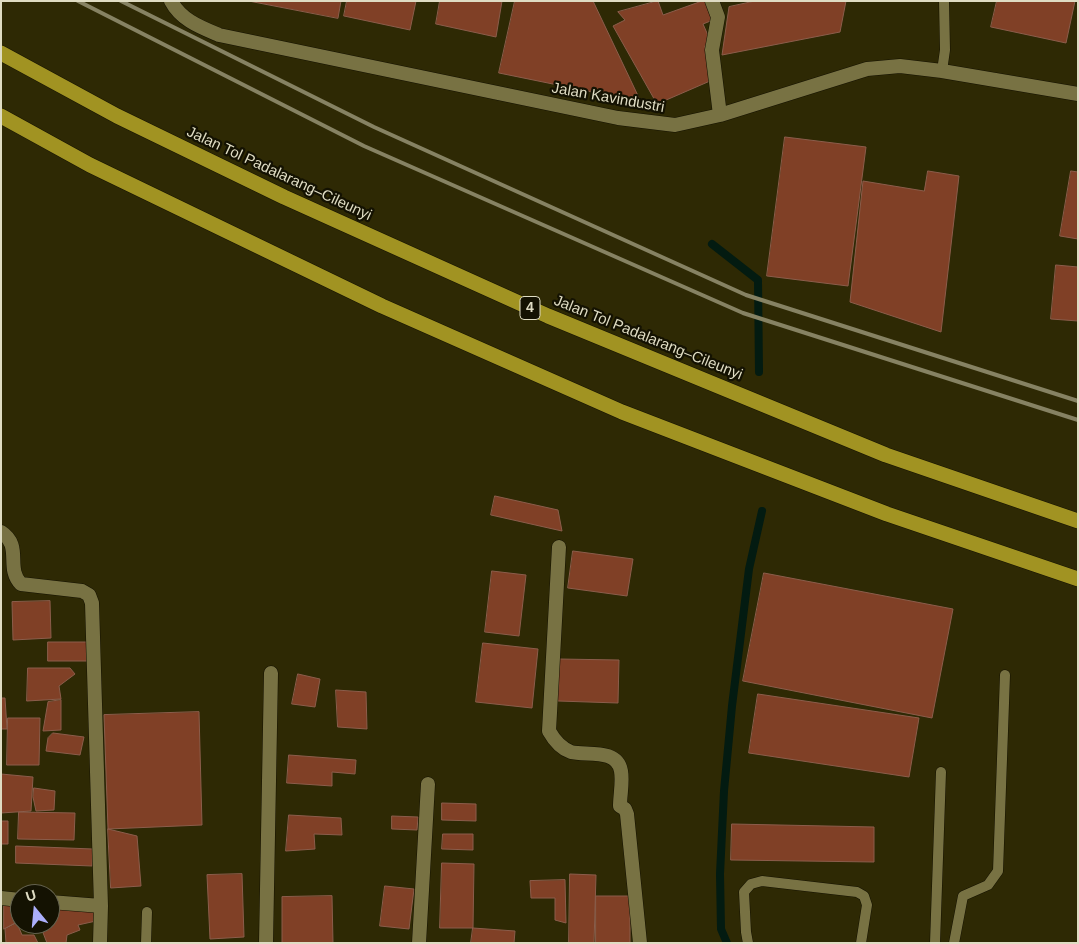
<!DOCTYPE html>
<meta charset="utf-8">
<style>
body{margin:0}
#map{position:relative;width:1079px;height:944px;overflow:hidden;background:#2e2904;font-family:Helvetica,sans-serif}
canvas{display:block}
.frame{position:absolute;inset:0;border:2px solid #dfdcc3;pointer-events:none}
.north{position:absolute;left:10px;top:884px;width:50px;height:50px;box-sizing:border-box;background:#141202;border:1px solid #65634f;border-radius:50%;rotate:343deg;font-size:14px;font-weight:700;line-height:20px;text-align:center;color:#dfdcc3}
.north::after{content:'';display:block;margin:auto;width:18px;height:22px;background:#acaffb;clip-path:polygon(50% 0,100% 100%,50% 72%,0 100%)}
</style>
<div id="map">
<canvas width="1079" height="944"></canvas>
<div class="frame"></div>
<div class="north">U</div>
</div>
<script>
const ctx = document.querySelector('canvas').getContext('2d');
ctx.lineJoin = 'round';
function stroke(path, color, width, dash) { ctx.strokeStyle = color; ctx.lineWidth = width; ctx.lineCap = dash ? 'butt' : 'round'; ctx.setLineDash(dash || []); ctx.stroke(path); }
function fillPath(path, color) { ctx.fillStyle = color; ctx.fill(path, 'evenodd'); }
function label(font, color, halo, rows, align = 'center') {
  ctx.font = font + ' Helvetica,sans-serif'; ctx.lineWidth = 4.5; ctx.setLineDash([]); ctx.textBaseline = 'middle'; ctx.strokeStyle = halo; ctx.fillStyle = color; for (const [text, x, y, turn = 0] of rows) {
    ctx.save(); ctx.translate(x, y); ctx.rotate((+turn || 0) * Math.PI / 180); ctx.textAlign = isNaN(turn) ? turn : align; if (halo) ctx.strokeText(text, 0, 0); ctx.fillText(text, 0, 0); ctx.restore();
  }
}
const stream = new Path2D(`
 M 712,244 L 758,280 L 759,372
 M 727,943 L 721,929 L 720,874 L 724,791 L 732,706 L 749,569 L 762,511`);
const building = new Path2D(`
 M 249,1 L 341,1 L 338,18 Z
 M 347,1 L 416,1 L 410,30 L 344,16 Z
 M 440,1 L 502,1 L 496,37 L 436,24 Z
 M 515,1 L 593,1 L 641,102 L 499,73 Z
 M 658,1 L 663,15 L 702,1 L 706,1 L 713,20 L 703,24 L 710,40 L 705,46 L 710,81 L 657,104 L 613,26 L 625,20 L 618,12 Z
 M 755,1 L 846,1 L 840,32 L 722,55 L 729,7 Z
 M 997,1 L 1075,1 L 1066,43 L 991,27 Z
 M 785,137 L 866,147 L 848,286 L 767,276 Z
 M 928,171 L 959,176 L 941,332 L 850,302 L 863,181 L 924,191 Z
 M 1071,171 L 1078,172 L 1078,239 L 1060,236 Z
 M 1056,265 L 1078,267 L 1078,321 L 1051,319 Z
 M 495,496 L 558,510 L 562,531 L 491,515 Z
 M 573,551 L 633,559 L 627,596 L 568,588 Z
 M 492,571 L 526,575 L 519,636 L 485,632 Z
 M 764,573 L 953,609 L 932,718 L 743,681 Z
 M 50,601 L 51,638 L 13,640 L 12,602 Z
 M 48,642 L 87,642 L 87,661 L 48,661 Z
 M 483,643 L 538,649 L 532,708 L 476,702 Z
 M 559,659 L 619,660 L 618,703 L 558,701 Z
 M 28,668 L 70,668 L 75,674 L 59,686 L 61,699 L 27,701 Z
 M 298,674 L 320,679 L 315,707 L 292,704 Z
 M 336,690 L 366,692 L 367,729 L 338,727 Z
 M 758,694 L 919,718 L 909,777 L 749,753 Z
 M 1,698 L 5,698 L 7,729 L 1,729 Z
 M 61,700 L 61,730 L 43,731 L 48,702 Z
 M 199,712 L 202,825 L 108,829 L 104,715 Z
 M 8,718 L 40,718 L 39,765 L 7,765 Z
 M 53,733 L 84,737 L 80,755 L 46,751 L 48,738 Z
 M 289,755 L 356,760 L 355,774 L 332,772 L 332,786 L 287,783 Z
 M 1,774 L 33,777 L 31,811 L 1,813 Z
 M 34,788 L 55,791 L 54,810 L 36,811 L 33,797 Z
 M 442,803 L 476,804 L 476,821 L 442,820 Z
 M 19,812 L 75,813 L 74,840 L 18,839 Z
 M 289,815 L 341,818 L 342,835 L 314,834 L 315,849 L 286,851 Z
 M 392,816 L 418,817 L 417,830 L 392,829 Z
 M 1,821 L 8,821 L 8,844 L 1,844 Z
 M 732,824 L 874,827 L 874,862 L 731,860 Z
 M 108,829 L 137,836 L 141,886 L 111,888 Z
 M 443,834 L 473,834 L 473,850 L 442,849 Z
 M 16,846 L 93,849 L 92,866 L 16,863 Z
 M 442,863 L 474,864 L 473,928 L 440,928 Z
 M 242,874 L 244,937 L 210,939 L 207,875 Z
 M 570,874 L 596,875 L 594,943 L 569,943 Z
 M 565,880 L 566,923 L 555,920 L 555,898 L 531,898 L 530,881 Z
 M 385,886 L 414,889 L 409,929 L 380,926 Z
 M 332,896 L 333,943 L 282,943 L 282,897 Z
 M 596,896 L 630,896 L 630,943 L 596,943 Z
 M 4,903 L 14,908 L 15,923 L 4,929 Z
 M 50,909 L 94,910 L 96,921 L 78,925 L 80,930 L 67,935 L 66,943 L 47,943 L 42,930 L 49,928 Z
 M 17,923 L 22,935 L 34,935 L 38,943 L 6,943 L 5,929 Z
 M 24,924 L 42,924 L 42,930 L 24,927 Z
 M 473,928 L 515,931 L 514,943 L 471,943 Z`);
const service = new Path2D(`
 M 942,71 L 945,50 L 944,1
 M 146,943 L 147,912
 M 748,943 L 746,932 L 744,892 L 751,884 L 762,881 L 857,892 L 864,896 L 867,905 L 861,943
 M 935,943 L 941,772
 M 954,943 L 963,896 L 988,885 L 998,871 L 1005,675`);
const minor = new Path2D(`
 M 171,1 C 181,20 200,27 219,35 L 618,118 L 675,125 L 720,115 L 867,69 L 900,66 L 942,71 L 1078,94
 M 712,1 L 718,17 L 712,50 L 720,115
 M 1,532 C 23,546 5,568 21,584 L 82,591 L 89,595 L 92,603 L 101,906 L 100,943
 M 559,547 L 549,731 C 554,740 560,748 571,752 C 586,756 617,748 621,771 C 623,782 620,795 620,806 L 625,809 L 627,814 L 640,943
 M 1,898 L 20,900
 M 50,902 L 101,906
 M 266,943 L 271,673
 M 419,943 L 428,784`);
const motorway = new Path2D(`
 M 1,53 L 117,116 L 284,197 L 548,316 L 886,455 L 1078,521
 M 1,116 L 90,165 L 382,306 L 622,412 L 887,514 L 1078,579`);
const rail = new Path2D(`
 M 78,1 L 364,146 L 743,313 L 1078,420
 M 121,1 L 374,127 L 746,295 L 1078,401`);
const shields = [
 [530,308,20]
];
const shieldNames = [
 ["4",530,308]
];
const streetNames = [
 ["Jalan Kavindustri",608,98,10],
 ["Jalan Tol Padalarang–Cileunyi",279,174,25],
 ["Jalan Tol Padalarang–Cileunyi",648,338,22]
];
stroke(stream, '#031b11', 8);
fillPath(building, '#804026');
stroke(building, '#8b5d4b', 1);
stroke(service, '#151200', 11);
stroke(minor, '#151200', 15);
stroke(motorway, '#151200', 16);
stroke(service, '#787243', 10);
stroke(minor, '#787243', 14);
stroke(motorway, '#a19322', 15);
stroke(rail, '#868263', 4);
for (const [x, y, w] of shields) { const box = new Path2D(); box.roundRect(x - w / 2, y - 11.5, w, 23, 4); ctx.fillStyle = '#141202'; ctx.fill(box); stroke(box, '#dfdcc3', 1); }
label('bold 14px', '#dfdcc3', null, shieldNames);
label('15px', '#dfdcc3', '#141202', streetNames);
</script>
